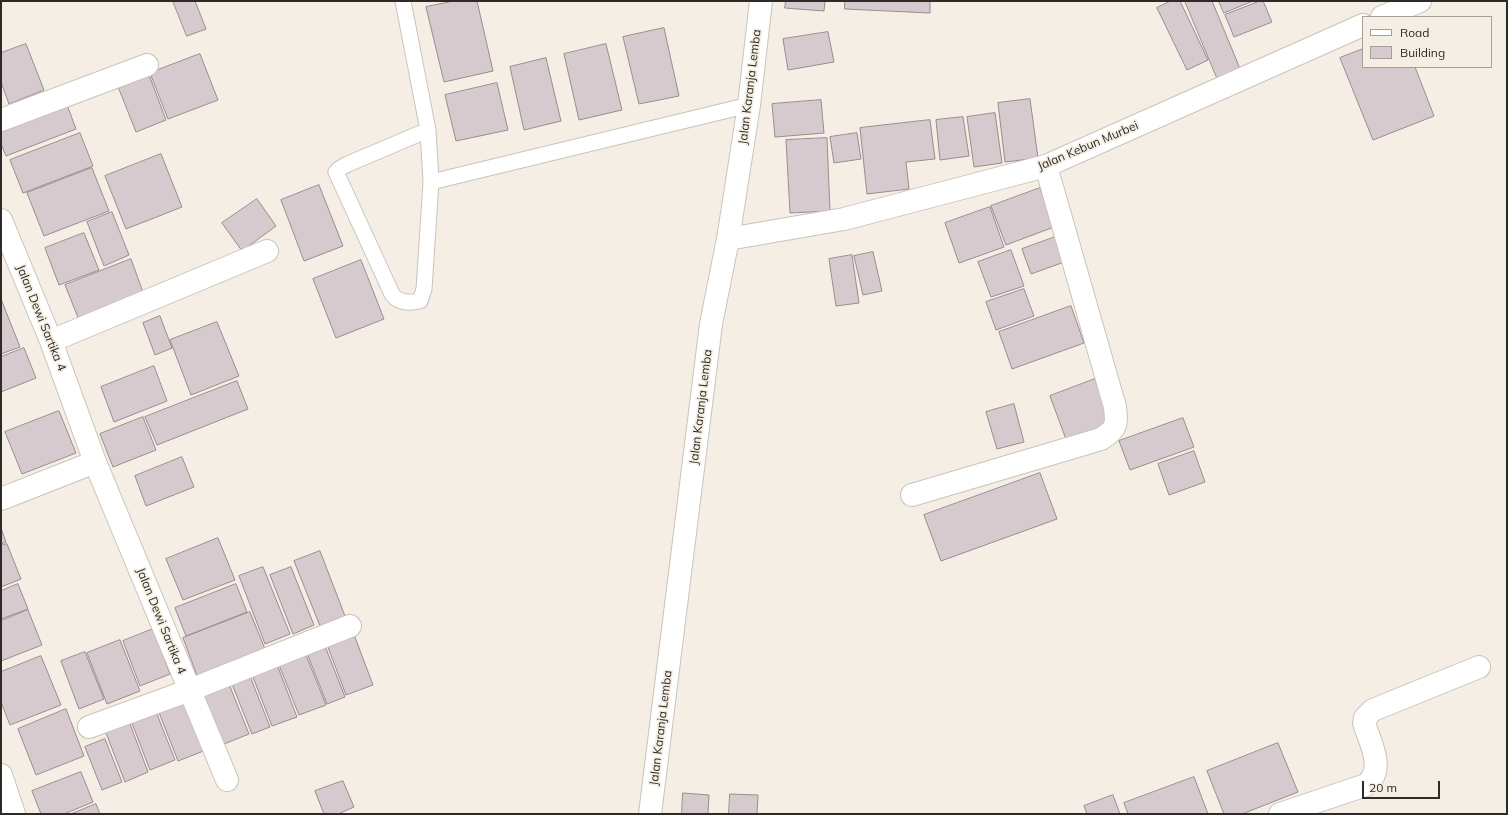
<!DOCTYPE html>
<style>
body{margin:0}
#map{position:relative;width:1508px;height:815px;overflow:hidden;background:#f5eee4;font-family:Mulish,sans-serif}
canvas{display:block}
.frame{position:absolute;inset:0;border:2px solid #2d2a27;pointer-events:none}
.legend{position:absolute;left:1362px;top:16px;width:130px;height:52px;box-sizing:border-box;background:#f5eee4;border:1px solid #a5a098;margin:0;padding:5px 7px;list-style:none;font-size:12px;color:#2d2a27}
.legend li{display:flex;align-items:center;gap:8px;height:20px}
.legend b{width:20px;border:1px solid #a5a098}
.scale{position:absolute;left:1362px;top:781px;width:78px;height:18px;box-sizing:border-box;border:2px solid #2d2a27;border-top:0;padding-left:5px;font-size:12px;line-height:14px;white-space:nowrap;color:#2d2a27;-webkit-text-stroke:3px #f5eee4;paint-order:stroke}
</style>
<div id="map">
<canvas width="1508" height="815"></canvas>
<div class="frame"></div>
<ul class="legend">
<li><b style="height:5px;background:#fff"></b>Road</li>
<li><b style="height:11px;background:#d7cace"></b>Building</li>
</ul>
<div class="scale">20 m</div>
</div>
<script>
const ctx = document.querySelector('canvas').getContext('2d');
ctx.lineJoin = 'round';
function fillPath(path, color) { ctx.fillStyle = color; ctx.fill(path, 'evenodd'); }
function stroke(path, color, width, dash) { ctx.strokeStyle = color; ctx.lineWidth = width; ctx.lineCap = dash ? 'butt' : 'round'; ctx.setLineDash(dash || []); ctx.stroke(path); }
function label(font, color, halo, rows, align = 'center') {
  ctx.font = font + ' Mulish,sans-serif'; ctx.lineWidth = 3.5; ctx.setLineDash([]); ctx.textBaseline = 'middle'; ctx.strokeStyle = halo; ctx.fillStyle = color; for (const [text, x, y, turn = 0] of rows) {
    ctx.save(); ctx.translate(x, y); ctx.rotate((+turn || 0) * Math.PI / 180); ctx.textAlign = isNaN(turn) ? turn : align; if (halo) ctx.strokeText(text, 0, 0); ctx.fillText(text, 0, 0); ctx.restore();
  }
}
const building = new Path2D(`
 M 173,1 L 195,1 L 206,29 L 187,36 Z
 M 454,1 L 477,1 L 493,71 L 444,82 L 426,7 Z
 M 786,1 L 825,1 L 824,11 L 785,8 Z
 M 845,1 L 930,1 L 930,13 L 845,9 Z
 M 1171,1 L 1180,1 L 1208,60 L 1187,70 L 1157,8 Z
 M 1185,1 L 1212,1 L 1241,71 L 1218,80 Z
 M 1219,1 L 1253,1 L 1224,13 Z
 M 1260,1 L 1263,1 L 1272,22 L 1234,37 L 1225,15 Z
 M 664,28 L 679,96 L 639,104 L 623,37 Z
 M 828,32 L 834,62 L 788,70 L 783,39 Z
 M 26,44 L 44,90 L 9,104 L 1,82 L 1,53 Z
 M 606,44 L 622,110 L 579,120 L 564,54 Z
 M 1363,49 L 1363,67 L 1415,67 L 1434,116 L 1373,140 L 1340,58 Z
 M 200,54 L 218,100 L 168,119 L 150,73 Z
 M 546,58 L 561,121 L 524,130 L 510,67 Z
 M 146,67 L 166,120 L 136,132 L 115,79 Z
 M 497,83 L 508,130 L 456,141 L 445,95 Z
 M 1030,99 L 1038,158 L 1005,162 L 998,103 Z
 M 821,100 L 824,133 L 775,137 L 772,104 Z
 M 66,102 L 76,129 L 6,156 L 1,144 L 1,128 Z
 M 995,113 L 1002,163 L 974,167 L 967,117 Z
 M 963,117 L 969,156 L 940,160 L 936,120 Z
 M 930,120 L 935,159 L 906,162 L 909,189 L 867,194 L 860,128 Z
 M 80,133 L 93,166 L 23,193 L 10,160 Z
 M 857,133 L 861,159 L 834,163 L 830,137 Z
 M 827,138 L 830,211 L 790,213 L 786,140 Z
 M 161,154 L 182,207 L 126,229 L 105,176 Z
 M 92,168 L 109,211 L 44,236 L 27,193 Z
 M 319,185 L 343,246 L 304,261 L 281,200 Z
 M 1040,188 L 1054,227 L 1006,245 L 991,206 Z
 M 257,199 L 276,226 L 242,251 L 222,223 Z
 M 990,207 L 1004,247 L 959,263 L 945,223 Z
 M 112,212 L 129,255 L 104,266 L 87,222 Z
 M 84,233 L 99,270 L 59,285 L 45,248 Z
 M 1058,236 L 1067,261 L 1031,274 L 1022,249 Z
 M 1011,250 L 1024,286 L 991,297 L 978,262 Z
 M 873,252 L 882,291 L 863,295 L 854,256 Z
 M 852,255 L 859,303 L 836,306 L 829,259 Z
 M 131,259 L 144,295 L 79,320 L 65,285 Z
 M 361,260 L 384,319 L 336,338 L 313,279 Z
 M 1024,289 L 1034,316 L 996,330 L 986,302 Z
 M 1,299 L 20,347 L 1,354 Z
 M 1071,306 L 1084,343 L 1012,369 L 999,332 Z
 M 160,316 L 172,348 L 155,355 L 143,323 Z
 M 217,322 L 239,376 L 191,395 L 170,340 Z
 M 24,348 L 36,378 L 1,392 L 1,357 Z
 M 154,366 L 167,401 L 114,422 L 101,387 Z
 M 1095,379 L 1112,426 L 1067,442 L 1050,396 Z
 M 237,381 L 248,409 L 157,445 L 145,417 Z
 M 1014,404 L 1024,442 L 997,449 L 986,412 Z
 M 59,411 L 76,453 L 22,474 L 5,432 Z
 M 143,417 L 156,450 L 113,467 L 100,434 Z
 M 1183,418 L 1194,447 L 1130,470 L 1119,441 Z
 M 1194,451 L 1205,482 L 1169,495 L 1158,464 Z
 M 182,457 L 194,487 L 146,506 L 135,476 Z
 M 1040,473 L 1057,519 L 941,561 L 924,515 Z
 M 1,528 L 6,542 L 1,544 Z
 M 218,538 L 235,580 L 183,600 L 166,559 Z
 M 7,544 L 21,579 L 1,587 L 1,546 Z
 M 320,551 L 345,616 L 320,626 L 294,561 Z
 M 263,567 L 290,634 L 265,644 L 239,576 Z
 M 291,567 L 314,625 L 293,634 L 270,575 Z
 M 18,584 L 28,609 L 1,619 L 1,591 Z
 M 236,584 L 247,612 L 186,636 L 175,608 Z
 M 28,610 L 42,645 L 1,661 L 1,621 Z
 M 250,612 L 267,654 L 199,681 L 183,638 Z
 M 153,629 L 170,674 L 140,686 L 123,641 Z
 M 353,632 L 373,685 L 346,695 L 326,642 Z
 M 120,640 L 140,691 L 107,704 L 87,653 Z
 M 323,641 L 345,697 L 327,704 L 305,648 Z
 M 304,650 L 326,705 L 299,715 L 277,660 Z
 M 85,652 L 104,699 L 79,709 L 61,661 Z
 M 41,656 L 61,705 L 10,725 L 1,702 L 1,672 Z
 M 276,662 L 297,717 L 272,726 L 251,672 Z
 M 248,671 L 270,727 L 252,734 L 230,679 Z
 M 227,679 L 249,734 L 219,746 L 197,690 Z
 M 186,699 L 206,750 L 178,761 L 158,710 Z
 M 66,709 L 84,756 L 36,775 L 18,729 Z
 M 155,709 L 175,760 L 150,770 L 130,718 Z
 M 130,724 L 148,772 L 125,782 L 106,733 Z
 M 105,739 L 122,782 L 102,790 L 85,747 Z
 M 1278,743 L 1298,792 L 1242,814 L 1224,814 L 1207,771 Z
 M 81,772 L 93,802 L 64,814 L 41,814 L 32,791 Z
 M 1194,777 L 1208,814 L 1128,814 L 1124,803 Z
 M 343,781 L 354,807 L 338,814 L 324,814 L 315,791 Z
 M 683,793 L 709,795 L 708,814 L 682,814 Z
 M 730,794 L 758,795 L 757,814 L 729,814 Z
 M 1113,795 L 1120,814 L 1087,814 L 1084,806 Z
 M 96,804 L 100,814 L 71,814 Z`);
const service = new Path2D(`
 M 403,1 L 428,130 L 431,182 L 424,289 L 420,301 C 410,303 398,303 392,294 L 336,172 L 339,169 L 348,164 L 428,130
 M 431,182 L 749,105`);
const minor = new Path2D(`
 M 1382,17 L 1420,1
 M 1,120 L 147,65
 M 1,220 L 51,341 L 95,462 L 227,780
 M 728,239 L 844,219 L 1046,166 L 1363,25
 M 51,341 L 267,251
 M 912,495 L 1101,439 C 1117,429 1117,425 1115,407 L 1046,166
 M 1,499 L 95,462
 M 89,727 L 190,690 L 350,626
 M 1,775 L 14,814
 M 1280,814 L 1366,785 C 1386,769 1370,743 1364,723 L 1365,718 L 1373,710 L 1479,667`);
const primary = new Path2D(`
 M 650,814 L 711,324 L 728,239 L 749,105 L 761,1`);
const streetNames = [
 ["Jalan Karanja Lemba",750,87,-83],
 ["Jalan Kebun Murbei",1088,146,-23],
 ["Jalan Dewi Sartika 4",41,318,68],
 ["Jalan Karanja Lemba",701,407,-83],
 ["Jalan Dewi Sartika 4",161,621,68],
 ["Jalan Karanja Lemba",661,728,-83]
];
fillPath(building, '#d7cace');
stroke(building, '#988c8f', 1);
stroke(service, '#cac3b9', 17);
stroke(minor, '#cac3b9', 24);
stroke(primary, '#cac3b9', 24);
stroke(service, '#fff', 15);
stroke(minor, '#fff', 22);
stroke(primary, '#fff', 22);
label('12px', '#2d2a27', '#f5eee4', streetNames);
</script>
